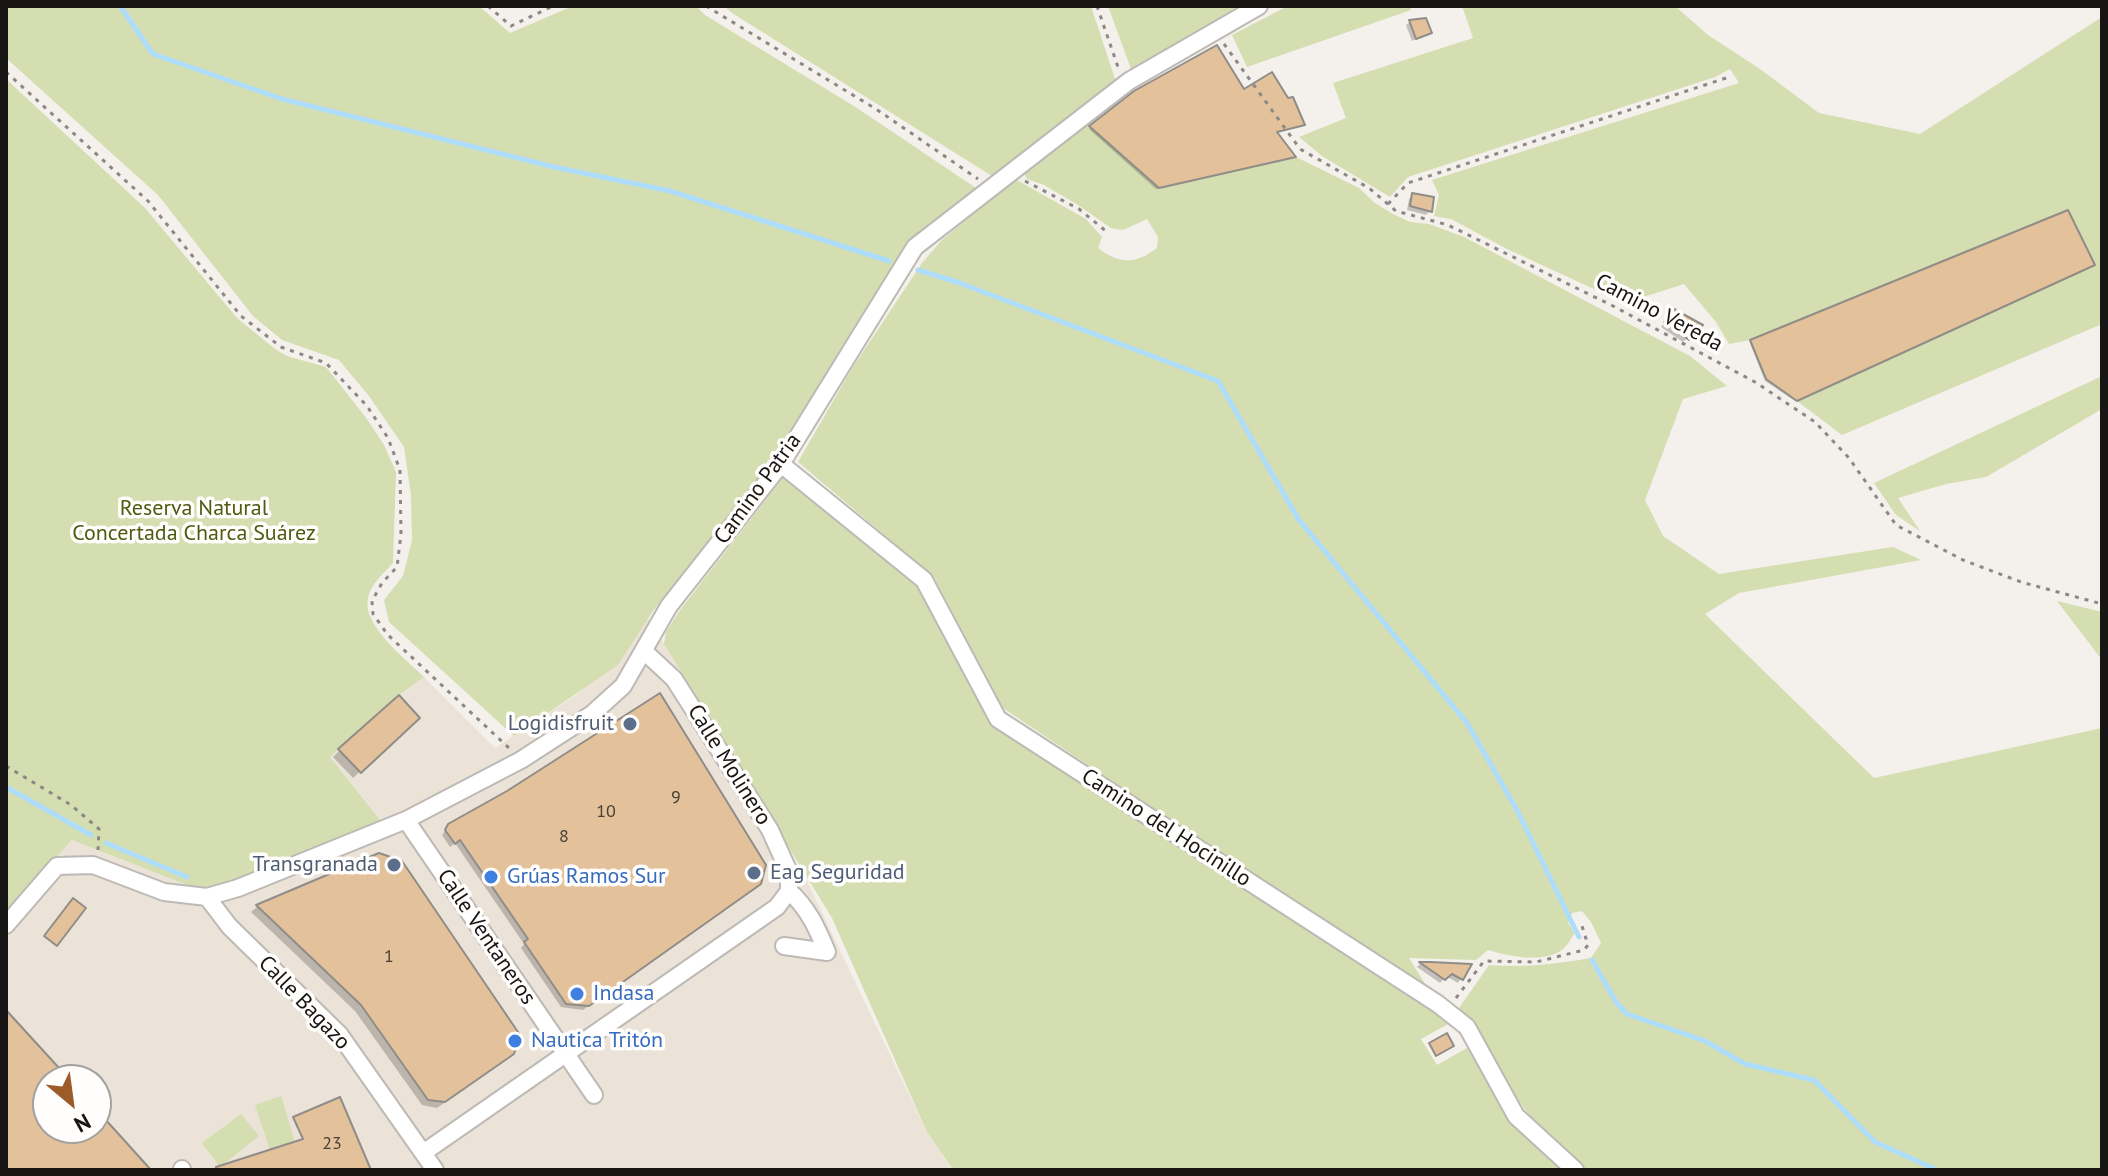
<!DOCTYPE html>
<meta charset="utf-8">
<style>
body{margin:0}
#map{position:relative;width:2108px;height:1176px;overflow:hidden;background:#f4f0eb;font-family:"PT Sans",sans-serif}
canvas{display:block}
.frame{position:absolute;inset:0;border:8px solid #171614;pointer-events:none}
.north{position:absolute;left:32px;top:1064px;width:80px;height:80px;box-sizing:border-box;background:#fffefd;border:2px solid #a2a1a0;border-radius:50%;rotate:151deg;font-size:22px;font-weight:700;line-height:32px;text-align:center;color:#171614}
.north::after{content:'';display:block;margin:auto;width:28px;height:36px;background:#9e5b2a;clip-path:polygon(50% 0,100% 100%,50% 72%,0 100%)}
</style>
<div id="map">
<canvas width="2108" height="1176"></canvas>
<div class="frame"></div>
<div class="north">N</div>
</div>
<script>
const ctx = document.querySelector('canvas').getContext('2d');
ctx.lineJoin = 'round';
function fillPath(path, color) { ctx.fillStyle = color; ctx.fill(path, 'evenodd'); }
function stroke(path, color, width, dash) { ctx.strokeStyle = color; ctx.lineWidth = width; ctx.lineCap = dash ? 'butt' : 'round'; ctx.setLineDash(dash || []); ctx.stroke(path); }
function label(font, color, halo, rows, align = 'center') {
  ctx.font = font + ' "PT Sans",sans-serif'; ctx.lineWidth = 7; ctx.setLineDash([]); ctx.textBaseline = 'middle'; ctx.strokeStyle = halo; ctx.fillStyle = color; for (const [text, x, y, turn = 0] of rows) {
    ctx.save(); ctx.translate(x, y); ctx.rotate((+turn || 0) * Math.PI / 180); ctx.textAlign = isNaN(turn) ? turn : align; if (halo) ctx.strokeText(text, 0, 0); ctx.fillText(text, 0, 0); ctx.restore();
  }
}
const built = new Path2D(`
 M 648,617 L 805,877 L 927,1132 L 952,1170 L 6,1170 L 6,908 L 72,840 L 202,891 L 382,821 L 330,757 L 399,695 L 424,677 L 495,748 L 576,695 ZM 48,1080 L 96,1080 L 96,1128 L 48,1128 Z`);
const green = new Path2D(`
 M 6,6 L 479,6 L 510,33 L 573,6 L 696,6 L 705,15 L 857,108 L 976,188 L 910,243 L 774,460 L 653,611 L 618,665 L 514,736 L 389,622 L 384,600 L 403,576 L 412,540 L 411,495 L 404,447 L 369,396 L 339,360 L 282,340 L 253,316 L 158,195 L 6,58 Z
 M 724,6 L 1091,6 L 1116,82 L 992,176 L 732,13 Z
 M 1108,6 L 1242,6 L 1131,69 Z
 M 1288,6 L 1410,6 L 1411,10 L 1247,67 L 1232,35 Z
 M 1462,6 L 1675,6 L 1708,35 L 1760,69 L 1819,113 L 1920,134 L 2102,17 L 2102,324 L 1842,435 L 1797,401 L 2095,265 L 2068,210 L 1750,340 L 1729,344 L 1716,322 L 1684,284 L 1628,302 L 1607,295 L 1507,249 L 1451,219 L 1434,216 L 1439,195 L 1432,180 L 1739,83 L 1730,69 L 1715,77 L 1408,177 L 1390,197 L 1322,156 L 1299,137 L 1346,118 L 1333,83 L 1473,38 Z
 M 6,79 L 145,208 L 237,318 L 275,349 L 287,356 L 326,367 L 367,419 L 384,445 L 396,472 L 393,563 C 384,573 370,585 368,598 C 362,626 406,659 424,677 L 399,695 L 330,757 L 382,822 L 232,883 L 202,891 L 72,840 L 6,912 Z
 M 1087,125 L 1159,188 L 1296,157 L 1359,188 L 1375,203 L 1393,214 L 1410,222 L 1429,224 L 1464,237 L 1690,356 L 1727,386 L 1683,399 L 1645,500 L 1663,536 L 1719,574 L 1893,547 L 1921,560 L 1739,593 L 1705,614 L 1874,778 L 2102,728 L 2102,1170 L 1584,1170 C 1558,1147 1532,1121 1512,1092 C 1494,1065 1482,1032 1459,1008 L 1489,965 C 1524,968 1556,964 1591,958 L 1601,943 L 1591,922 L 1582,911 L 1572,913 L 1568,923 L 1575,933 C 1571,938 1568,945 1563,949 C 1545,964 1508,956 1488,950 L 1476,960 L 1409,958 L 1427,987 L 1283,896 L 1003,708 L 934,577 L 798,462 L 851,370 L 922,263 L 942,240 L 1015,179 L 1086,219 L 1102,237 L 1098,248 C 1120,265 1136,264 1157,248 L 1158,237 L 1147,219 L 1123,230 L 1111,228 L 1078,205 L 1044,185 L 1027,179 L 1024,172 L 1075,131 Z
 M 2102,376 L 2102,409 L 1986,477 L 1946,484 L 1898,498 L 1920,531 L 1896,515 L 1874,483 Z
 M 785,475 L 920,584 L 993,724 L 1450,1023 L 1421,1039 L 1437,1065 L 1467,1048 L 1513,1124 L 1563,1170 L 953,1170 L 927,1132 L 832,918 L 664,644 L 666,632 L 680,610 Z
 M 2057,601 L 2102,612 L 2102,661 L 2102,660 Z
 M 281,1096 L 295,1142 L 270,1150 L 255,1105 Z
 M 241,1114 L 259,1136 L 220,1167 L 202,1143 Z`);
const shadow = new Path2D(`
 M 1410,22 L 1430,32 L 1412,41 L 1406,25 Z
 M 1244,91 L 1301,126 L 1275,133 L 1292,158 L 1156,189 L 1089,129 L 1135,93 Z
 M 1413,195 L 1430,211 L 1426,215 L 1407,210 L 1409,199 Z
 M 2091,266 L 1795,401 L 1765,381 L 1750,343 Z
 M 1670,315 L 1700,325 L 1683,342 L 1661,327 Z
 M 417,718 L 353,778 L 333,757 L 340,750 Z
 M 449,825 L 754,888 L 583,1010 L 561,1007 L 521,948 L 524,944 L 455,843 L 450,847 L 442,835 Z
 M 379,855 L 505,1060 L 437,1108 L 422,1105 L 355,1011 L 251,912 L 257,907 Z
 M 1420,964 L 1469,966 L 1458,983 L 1446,976 L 1440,983 L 1417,967 Z`);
const stream = new Path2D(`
 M 120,6 L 153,54 L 282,99 L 554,167 L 670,191 L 889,261
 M 918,270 L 957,282 L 1218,381 L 1299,520 L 1467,723 L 1517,810 L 1579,937
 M 6,787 L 91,835
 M 106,843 L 187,877
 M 1592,960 L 1616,1002 L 1627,1014 L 1705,1041 L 1745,1064 L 1814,1080 L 1875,1142 L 1937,1170`);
const building = new Path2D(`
 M 1426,18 L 1432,33 L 1416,39 L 1409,20 Z
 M 1217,45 L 1244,89 L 1272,72 L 1288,98 L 1293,97 L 1305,125 L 1277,132 L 1296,157 L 1159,188 L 1089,126 L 1134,91 Z
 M 1412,193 L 1434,197 L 1432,212 L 1410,206 Z
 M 2068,210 L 2095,265 L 1797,401 L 1766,379 L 1750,340 Z
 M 1674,309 L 1703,325 L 1689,340 L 1664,322 Z
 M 660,693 L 766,865 L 761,884 L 589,1006 L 566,1004 L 524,942 L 528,939 L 460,840 L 455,844 L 445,830 L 448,824 L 507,791 Z
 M 399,695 L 420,718 L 361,773 L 338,749 Z
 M 379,853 L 402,861 L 520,1035 L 514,1054 L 445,1102 L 428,1100 L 361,1005 L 256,905 Z
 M 73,898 L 86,908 L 57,946 L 44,936 Z
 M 1419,962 L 1430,962 L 1472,964 L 1463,980 L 1452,974 L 1445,980 Z
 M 6,1010 L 70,1080 L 48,1080 L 48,1128 L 96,1128 L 96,1109 L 151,1170 L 6,1170 Z
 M 1447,1033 L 1454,1046 L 1436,1056 L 1429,1043 Z
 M 340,1097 L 371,1170 L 216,1170 L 216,1167 L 303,1139 L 293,1117 Z`);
const path = new Path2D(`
 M 488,6 L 511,26 L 553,6
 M 706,6 L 876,109 L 978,179
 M 1097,6 L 1119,70
 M 1224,44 L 1300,149 L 1369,188 L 1396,211 L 1448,225 L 1613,306 L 1755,382 L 1815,422 L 1849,458 L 1896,525 L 1963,560 L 2021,582 L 2102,604
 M 6,72 L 148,201 L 241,316 L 281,347 L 326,363 L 367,406 L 388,438 L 400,470 L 401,534 L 397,567 L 382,583 L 372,601 L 373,614 L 388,635 L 510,749
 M 1025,181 L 1079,209 L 1107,232
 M 1388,204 L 1408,183 L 1729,77
 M 6,766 L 71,805 L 99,829 L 98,850
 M 1456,998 L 1484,961 L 1536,962 L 1584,950 L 1588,945 L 1582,926`);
const minor = new Path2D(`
 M 781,464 L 924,580 L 998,719 L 1438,1004 L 1467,1027 L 1516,1116 L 1575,1170
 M 645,652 L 674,679 L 770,830 L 789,872 L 789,891
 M 406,820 L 594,1095
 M 207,897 L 229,926 L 340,1035 L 435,1170
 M 6,925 L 57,866 L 93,865 L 164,892 L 207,897 L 238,888 L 406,820 L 521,760 L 592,714 L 623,686 L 669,606 L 781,464 L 915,247 L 1129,81 L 1259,6
 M 784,946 L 827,952 C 817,928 808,908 789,891
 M 423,1153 L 777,907 L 789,891
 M 182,1169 L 182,1170`);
const markers = [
 [630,724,8,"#5c6f8a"],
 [394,865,8,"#5c6f8a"],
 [754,873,8,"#5c6f8a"],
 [491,877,8,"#3f7fe0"],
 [577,994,8,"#3f7fe0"],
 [515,1041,8,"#3f7fe0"]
];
const numberNames = [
 ["9",676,798],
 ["10",606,812],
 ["8",564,837],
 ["1",389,957],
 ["23",332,1144]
];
const streetNames = [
 ["Camino Vereda",1659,313,28],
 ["Camino Patria",758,489,-54],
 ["Calle Molinero",729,765,58],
 ["Camino del Hocinillo",1166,828,33],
 ["Calle Ventaneros",486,937,56],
 ["Calle Bagazo",304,1003,46]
];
const parkNames = [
 ["Reserva Natural",194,509],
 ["Concertada Charca Suárez",194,534]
];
const serviceNames = [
 ["Logidisfruit",614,724],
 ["Transgranada",378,865],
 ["Eag Seguridad",770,873,"left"]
];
const shopNames = [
 ["Grúas Ramos Sur",507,877],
 ["Indasa",593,994],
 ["Nautica Tritón",531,1041]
];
fillPath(built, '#ece3d8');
fillPath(green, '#d4deb1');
fillPath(shadow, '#0003');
stroke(stream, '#aeddfb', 5);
fillPath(building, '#e3c29b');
stroke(building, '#908c88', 2);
stroke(minor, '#bdb9b5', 20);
stroke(path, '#8b8885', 3, [4, 6]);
stroke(minor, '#fff', 16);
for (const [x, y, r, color] of markers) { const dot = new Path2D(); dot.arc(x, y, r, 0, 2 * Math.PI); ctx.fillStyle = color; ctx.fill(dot); stroke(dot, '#fffefd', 3); }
label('18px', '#4a4136', null, numberNames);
label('22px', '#171614', '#fffefd', streetNames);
label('22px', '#4f5a10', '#fffefd', parkNames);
label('22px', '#4e5e75', '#fffefd', serviceNames, 'right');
label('22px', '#366cbe', '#fffefd', shopNames, 'left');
</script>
